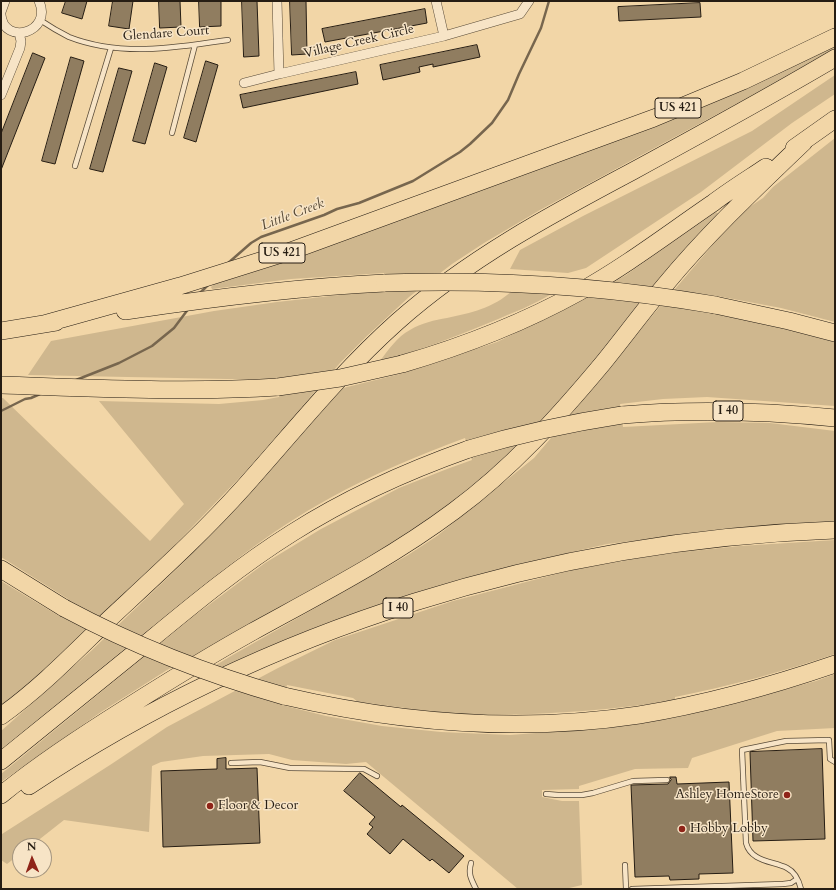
<!DOCTYPE html>
<style>
body{margin:0}
#map{position:relative;width:836px;height:890px;overflow:hidden;background:#f2d6a7;font-family:Cardo,serif}
canvas{display:block}
.frame{position:absolute;inset:0;border:2px solid #261d13;pointer-events:none}
.north{position:absolute;left:12px;top:838px;width:40px;height:40px;box-sizing:border-box;background:#f7e4c6;border:1px solid #a3947e;border-radius:50%;rotate:358deg;font-size:11px;font-weight:700;line-height:16px;text-align:center;color:#261d13}
.north::after{content:'';display:block;margin:auto;width:14px;height:18px;background:#8f2418;clip-path:polygon(50% 0,100% 100%,50% 72%,0 100%)}
</style>
<div id="map">
<canvas width="836" height="890"></canvas>
<div class="frame"></div>
<div class="north">N</div>
</div>
<script>
const ctx = document.querySelector('canvas').getContext('2d');
ctx.lineJoin = 'round';
function fillPath(path, color) { ctx.fillStyle = color; ctx.fill(path, 'evenodd'); }
function stroke(path, color, width, dash) { ctx.strokeStyle = color; ctx.lineWidth = width; ctx.lineCap = dash ? 'butt' : 'round'; ctx.setLineDash(dash || []); ctx.stroke(path); }
function label(font, color, halo, rows, align = 'center') {
  ctx.font = font + ' Cardo,serif'; ctx.lineWidth = 3; ctx.setLineDash([]); ctx.textBaseline = 'middle'; ctx.strokeStyle = halo; ctx.fillStyle = color; for (const [text, x, y, turn = 0] of rows) {
    ctx.save(); ctx.translate(x, y); ctx.rotate((+turn || 0) * Math.PI / 180); ctx.textAlign = isNaN(turn) ? turn : align; if (halo) ctx.strokeText(text, 0, 0); ctx.fillText(text, 0, 0); ctx.restore();
  }
}
const green = new Path2D(`
 M 835,44 L 835,48 L 745,99 L 540,210 L 484,243 L 452,264 L 409,297 L 367,336 L 340,363 L 245,472 L 169,551 L 164,559 L 54,661 L 1,708 L 1,581 L 59,616 L 68,599 L 1,557 L 1,398 L 3,398 L 150,541 L 184,504 L 99,401 L 219,404 L 263,400 L 279,397 L 277,380 L 28,375 L 51,341 L 214,311 L 277,302 L 385,290 L 384,273 L 291,279 L 212,289 L 211,287 L 214,284 Z
 M 835,75 L 835,94 L 792,123 L 701,192 L 586,268 L 568,273 L 510,269 L 520,250 L 583,216 L 752,131 Z
 M 835,138 L 835,322 L 781,308 L 717,296 L 713,312 L 835,339 L 835,406 L 707,397 L 663,399 L 620,404 L 623,427 L 718,422 L 770,423 L 835,431 L 835,523 L 684,535 L 607,544 L 538,560 L 478,576 L 415,595 L 272,647 L 198,678 L 196,677 L 231,656 L 408,555 L 437,536 L 534,458 L 602,378 L 645,324 L 717,240 L 748,208 L 763,198 L 773,187 Z
 M 716,212 L 720,215 L 571,391 L 518,449 L 460,499 L 377,555 L 221,641 L 167,670 L 101,712 L 1,782 L 1,774 L 194,616 L 265,563 L 321,529 L 399,488 L 447,469 L 472,460 L 465,438 C 419,455 373,474 330,498 C 271,530 217,574 165,616 C 110,660 56,705 1,749 L 1,731 L 91,651 L 183,563 L 276,461 L 339,389 L 404,373 L 497,342 L 587,298 L 626,275 Z
 M 512,291 L 553,293 C 534,305 512,313 491,322 C 455,337 418,351 380,361 C 389,349 397,337 410,330 C 421,323 435,320 447,318 C 471,313 493,308 512,291 Z
 M 835,540 L 835,654 C 783,672 729,686 675,697 L 675,701 C 605,710 534,717 463,714 C 428,712 393,706 358,702 L 353,698 L 287,685 L 282,705 L 326,716 L 382,726 L 441,732 L 510,735 L 614,727 L 728,704 L 816,681 L 835,674 L 835,728 L 777,731 L 692,758 L 688,768 L 635,769 L 579,786 L 579,789 L 542,790 L 542,797 L 562,801 L 579,801 L 582,885 L 565,889 L 518,889 L 366,762 L 346,764 L 292,760 L 269,754 L 203,756 L 161,762 L 152,766 L 149,832 L 64,820 L 31,846 L 20,846 L 20,854 L 7,864 L 1,860 L 2,834 L 110,765 L 167,727 L 278,668 L 335,640 L 453,601 L 572,570 L 663,554 L 740,546 Z`);
const stream = new Path2D(`
 M 227,264 L 251,243 L 261,237 L 324,215 L 337,209 L 359,203 L 413,181 L 460,152 L 470,144 L 492,123 L 508,100 L 519,74 L 541,28 L 549,1
 M 200,293 L 208,285
 M 76,380 L 119,363 L 152,346 L 174,328 L 189,308
 M 1,411 L 25,399 L 31,398 L 40,394`);
const building = new Path2D(`
 M 66,1 L 87,1 L 82,19 L 62,13 Z
 M 113,1 L 133,1 L 129,29 L 109,26 Z
 M 159,1 L 180,1 L 181,27 L 160,28 Z
 M 199,1 L 221,1 L 221,26 L 200,27 Z
 M 242,1 L 257,1 L 259,56 L 244,57 Z
 M 290,1 L 306,1 L 307,54 L 292,55 Z
 M 700,3 L 701,17 L 619,21 L 618,7 Z
 M 425,9 L 427,23 L 325,42 L 322,29 Z
 M 477,45 L 480,57 L 433,67 L 433,64 L 419,67 L 420,72 L 383,80 L 380,65 Z
 M 33,53 L 45,58 L 1,170 L 1,134 Z
 M 71,57 L 84,61 L 55,164 L 42,161 Z
 M 206,61 L 218,65 L 196,142 L 184,138 Z
 M 155,63 L 167,67 L 145,144 L 133,141 Z
 M 119,68 L 132,71 L 103,172 L 90,169 Z
 M 356,72 L 358,84 L 243,108 L 240,95 Z
 M 822,749 L 825,839 L 753,841 L 750,752 Z
 M 226,758 L 226,769 L 257,768 L 260,843 L 163,847 L 161,771 L 217,769 L 217,759 Z
 M 360,773 L 401,807 L 402,805 L 464,856 L 449,873 L 432,859 L 430,861 L 403,839 L 390,854 L 367,834 L 373,827 L 369,824 L 375,817 L 344,791 Z
 M 670,777 L 676,777 L 677,784 L 729,782 L 733,873 L 699,874 L 699,879 L 670,880 L 669,876 L 635,877 L 631,785 L 668,784 L 671,780 Z`);
const service = new Path2D(`
 M 40,20 C 49,26 59,32 69,37 C 120,57 175,48 228,40
 M 172,133 L 195,45
 M 75,166 L 111,48
 M 231,763 L 260,762 L 290,768 L 364,769 L 377,776
 M 546,794 L 558,795 L 582,795 L 593,793 L 633,781 L 667,780
 M 471,863 C 468,874 471,879 476,889
 M 625,865 L 626,889
 M 632,889 L 783,884 L 791,883 L 797,879
 M 801,889 C 799,881 795,872 787,868 C 773,861 751,862 746,843 L 742,750 L 786,741 L 829,740 L 830,759 L 835,762`);
const minor = new Path2D(`
 M 277,1 L 279,74
 M 436,1 L 444,36
 M 1,12 L 5,1
 M 1,15 C 4,46 53,33 39,1
 M 244,83 L 279,74 L 444,36 L 520,14 L 529,1
 M 1,95 L 20,48 L 21,41 L 19,33`);
const motorway = new Path2D(`
 M 794,148 L 835,119
 M 715,305 L 789,321 L 835,333
 M 125,311 C 212,298 297,287 385,283
 M 44,324 L 180,286 L 288,252 L 654,118 L 743,81 L 835,37
 M 1,331 L 56,322
 M 402,364 C 464,346 523,323 579,292 C 626,266 669,233 713,203 C 730,190 748,179 766,167
 M 1,385 C 93,388 186,393 278,387
 M 622,415 C 694,409 763,411 835,418
 M 1,569 L 64,608
 M 284,696 C 400,723 520,733 639,715 C 705,704 771,686 835,664
 M 1,716 C 39,689 72,655 105,623 C 152,579 200,536 244,487 C 294,431 341,372 397,322 C 468,259 550,215 633,171 C 701,134 769,97 835,58
 M 1,761 C 50,721 100,681 149,641 C 195,603 241,565 292,533 C 347,498 407,471 469,449
 M 29,786 C 267,627 550,540 835,530
 M 1,795 C 40,763 83,735 126,708 C 167,682 209,656 252,632 C 321,594 391,558 454,511 C 511,469 558,417 603,363 C 624,337 644,310 665,285 C 708,233 756,188 804,142`);
const motorwayBridge = new Path2D(`
 M 385,283 C 496,279 605,286 715,305
 M 278,387 L 340,378 L 402,364
 M 469,449 C 519,434 570,423 622,415
 M 64,608 C 135,646 206,674 284,696`);
const markers = [
 [787,795,4,"#8f2418"],
 [210,806,4,"#8f2418"],
 [682,829,4,"#8f2418"]
];
const shields = [
 [678,108,46],
 [282,253,46],
 [728,411,30],
 [398,608,30]
];
const shieldNames = [
 ["US 421",678,108],
 ["US 421",282,253],
 ["I 40",728,411],
 ["I 40",398,608]
];
const streetNames = [
 ["Glendare Court",166,34,-4],
 ["Village Creek Circle",359,42,-13]
];
const poiNames = [
 ["Ashley HomeStore",779,795,"right"],
 ["Floor & Decor",218,806],
 ["Hobby Lobby",690,829]
];
const waterNames = [
 ["Little Creek",293,215,-21]
];
fillPath(green, '#cfb78e');
stroke(stream, '#77664e', 2.5);
fillPath(building, '#907d60');
stroke(building, '#261d13', 1);
stroke(service, '#594b38', 6);
stroke(minor, '#594b38', 10);
stroke(motorway, '#261d13', 18);
stroke(service, '#f7e4c6', 4.5);
stroke(minor, '#f7e4c6', 9);
stroke(motorway, '#f2d6a7', 17);
stroke(motorwayBridge, '#261d13', 18, []);
stroke(motorwayBridge, '#f2d6a7', 17);
for (const [x, y, r, color] of markers) { const dot = new Path2D(); dot.arc(x, y, r, 0, 2 * Math.PI); ctx.fillStyle = color; ctx.fill(dot); stroke(dot, '#f7e4c6', 1.5); }
for (const [x, y, w] of shields) { const box = new Path2D(); box.roundRect(x - w / 2, y - 10, w, 20, 3); ctx.fillStyle = '#f7e4c6'; ctx.fill(box); stroke(box, '#261d13', 1); }
label('bold 12px', '#261d13', null, shieldNames);
label('13px', '#261d13', '#f7e4c6', streetNames);
label('13px', '#261d13', '#f7e4c6', poiNames, 'left');
label('italic 14px', '#554835', '#f7e4c6', waterNames);
</script>
